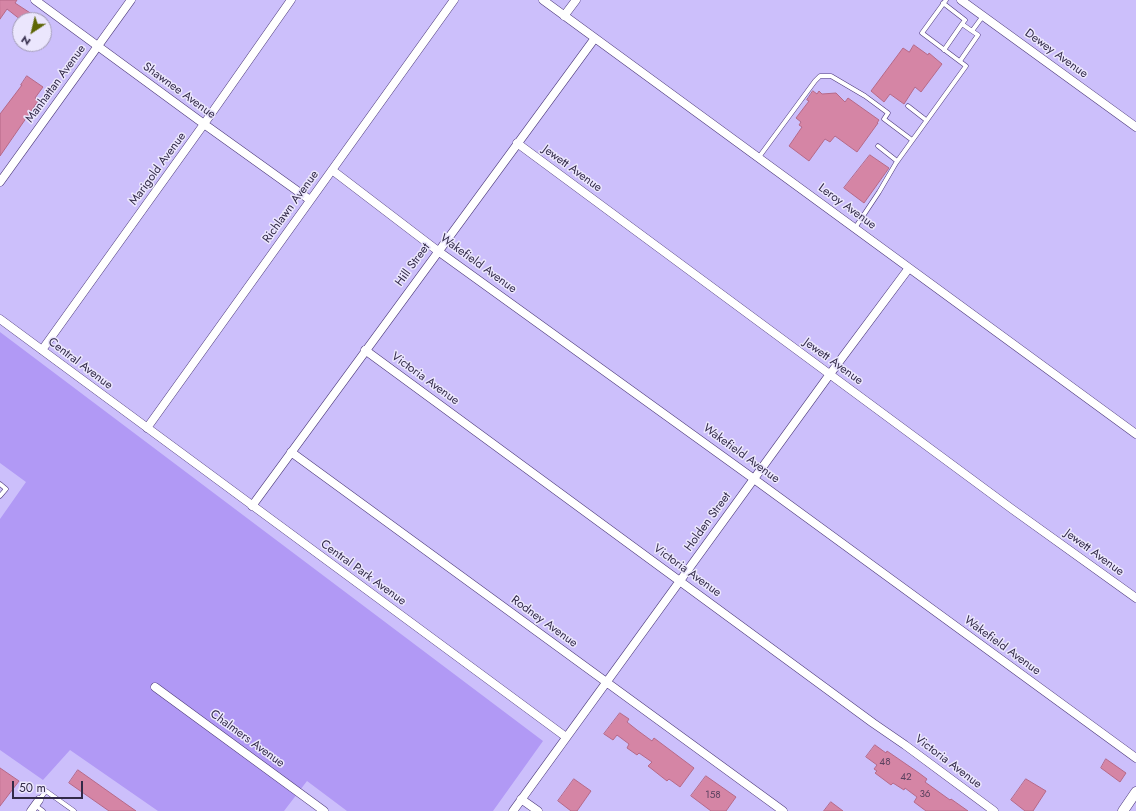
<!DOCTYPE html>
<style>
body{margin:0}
#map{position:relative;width:1136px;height:811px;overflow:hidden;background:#ccbffb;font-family:Jost,sans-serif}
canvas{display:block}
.north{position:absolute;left:12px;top:12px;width:40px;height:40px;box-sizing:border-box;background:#ebe6fd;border:1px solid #a19bb5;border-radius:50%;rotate:215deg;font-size:11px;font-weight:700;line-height:16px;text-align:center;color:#322a48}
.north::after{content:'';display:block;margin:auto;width:14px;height:18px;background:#5e6606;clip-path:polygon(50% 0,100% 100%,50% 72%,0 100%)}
.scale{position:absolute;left:12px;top:781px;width:71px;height:18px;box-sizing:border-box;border:2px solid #322a48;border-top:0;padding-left:5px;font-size:12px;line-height:14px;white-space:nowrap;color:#322a48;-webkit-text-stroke:3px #ebe6fd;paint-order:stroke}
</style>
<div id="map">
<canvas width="1136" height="811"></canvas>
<div class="north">N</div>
<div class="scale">50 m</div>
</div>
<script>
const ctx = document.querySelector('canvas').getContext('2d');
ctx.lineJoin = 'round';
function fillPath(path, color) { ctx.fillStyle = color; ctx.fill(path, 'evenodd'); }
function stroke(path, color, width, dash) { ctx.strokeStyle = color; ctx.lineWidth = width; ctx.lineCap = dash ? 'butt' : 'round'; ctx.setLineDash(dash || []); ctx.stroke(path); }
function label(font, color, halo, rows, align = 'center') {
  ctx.font = font + ' Jost,sans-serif'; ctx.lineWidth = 3; ctx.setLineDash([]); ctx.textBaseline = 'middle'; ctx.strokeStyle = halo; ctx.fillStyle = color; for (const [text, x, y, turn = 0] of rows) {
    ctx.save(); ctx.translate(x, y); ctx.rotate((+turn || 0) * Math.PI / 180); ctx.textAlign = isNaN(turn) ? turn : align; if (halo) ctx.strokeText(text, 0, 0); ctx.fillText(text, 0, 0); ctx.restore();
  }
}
const green = new Path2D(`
 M 0,332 L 543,741 L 493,811 L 347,811 L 307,781 L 284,811 L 158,811 L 70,750 L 43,780 L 0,750 L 0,519 L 26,482 L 0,463 Z`);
const building = new Path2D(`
 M 0,0 L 17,0 L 15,3 L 41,20 L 21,20 L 7,9 L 0,19 Z
 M 914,45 L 928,55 L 929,53 L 942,64 L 921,92 L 915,87 L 904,104 L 890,94 L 884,102 L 871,91 L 903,48 L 909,52 Z
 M 27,76 L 43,87 L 35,98 L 38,101 L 0,156 L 0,114 L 22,85 L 21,85 Z
 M 813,91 L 817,94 L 819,91 L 822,94 L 836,93 L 845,102 L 848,98 L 879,120 L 877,123 L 878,123 L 857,152 L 835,136 L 830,142 L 825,139 L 809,161 L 789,146 L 802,127 L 799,125 L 801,122 L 796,118 L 809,101 L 807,100 Z
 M 870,155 L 889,168 L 864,203 L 844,188 Z
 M 620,713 L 629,719 L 627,722 L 637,730 L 652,741 L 654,738 L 694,768 L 680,787 L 669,779 L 667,781 L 648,766 L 652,762 L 639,753 L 637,755 L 627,748 L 629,744 L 617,735 L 613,740 L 604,734 Z
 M 875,745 L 886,753 L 887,751 L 919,773 L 927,779 L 925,782 L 950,800 L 951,799 L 968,811 L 926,811 L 914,802 L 917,797 L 905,788 L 904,790 L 893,783 L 891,785 L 875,773 L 877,771 L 874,769 L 877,765 L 866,757 Z
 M 1106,759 L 1126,773 L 1120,782 L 1101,768 Z
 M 0,768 L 19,781 L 0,806 Z
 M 78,770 L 126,804 L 136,811 L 109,811 L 69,783 Z
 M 706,776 L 736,797 L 726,811 L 711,811 L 691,796 Z
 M 574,779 L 591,791 L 577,811 L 571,811 L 558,801 Z
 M 1026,779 L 1046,791 L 1033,811 L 1025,811 L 1011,800 Z
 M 831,802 L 843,811 L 824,811 Z`);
const service = new Path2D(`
 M 943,3 L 965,20 L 962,24 L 972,31
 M 944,50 L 962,24
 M 960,61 L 978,35 L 972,31 L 983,16
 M 908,106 L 926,120
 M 878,146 L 897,161
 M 759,157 L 815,81 L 820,76 L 831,76 L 865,96 L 888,113 L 884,119 L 912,140
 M 855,228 L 879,192 L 896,163 L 966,66 L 922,33 L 946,0
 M 0,484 L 6,489 L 0,496
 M 39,800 L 46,791 L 74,811
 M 35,805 L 43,811`);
const minor = new Path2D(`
 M 35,0 L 204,124 L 310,200
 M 543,0 L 1136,434
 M 961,0 L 1136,127
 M 564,16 L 576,0
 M 517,143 L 1012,509 L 1136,598
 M 332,170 L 438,251 L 754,479 L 1136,758
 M 0,182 L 131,0
 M 0,319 L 566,737
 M 42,350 L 204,124 L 291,0
 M 365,350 L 873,723 L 905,745 L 994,811
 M 147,428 L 454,0
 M 291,452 L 783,811
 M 252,506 L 595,38
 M 155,687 L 324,811
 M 521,799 L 538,811
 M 31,811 L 39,800
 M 513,811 L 830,374 L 909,268`);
const tertiary = new Path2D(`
 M 1123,811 L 1136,792`);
const numberNames = [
 ["48",885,763],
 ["42",906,778],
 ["36",925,795],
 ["158",713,796]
];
const streetNames = [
 ["Dewey Avenue",1056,54,36],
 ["Manhattan Avenue",56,84,-54],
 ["Shawnee Avenue",179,91,36],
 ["Marigold Avenue",158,169,-54],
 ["Jewett Avenue",572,169,36],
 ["Richlawn Avenue",291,207,-54],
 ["Leroy Avenue",847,207,36],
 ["Wakefield Avenue",478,264,36],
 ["Hill Street",413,265,-54],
 ["Jewett Avenue",833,362,36],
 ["Central Avenue",80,364,37],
 ["Victoria Avenue",425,379,36],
 ["Wakefield Avenue",741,454,36],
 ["Holden Street",708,522,-54],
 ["Jewett Avenue",1094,553,36],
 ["Victoria Avenue",687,571,36],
 ["Central Park Avenue",363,573,36],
 ["Rodney Avenue",544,622,36],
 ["Wakefield Avenue",1002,646,36],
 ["Chalmers Avenue",247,739,36],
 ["Victoria Avenue",948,762,37]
];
fillPath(green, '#b199f5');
fillPath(building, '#d585a5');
stroke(building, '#b66988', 1);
stroke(service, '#4d3a7b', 5);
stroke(minor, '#4d3a7b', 9);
stroke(tertiary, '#4d3a7b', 11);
stroke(service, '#fff', 4);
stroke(minor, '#fff', 8);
stroke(tertiary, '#fff', 10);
label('10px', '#5b415f', null, numberNames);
label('12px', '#322a48', '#ebe6fd', streetNames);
</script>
